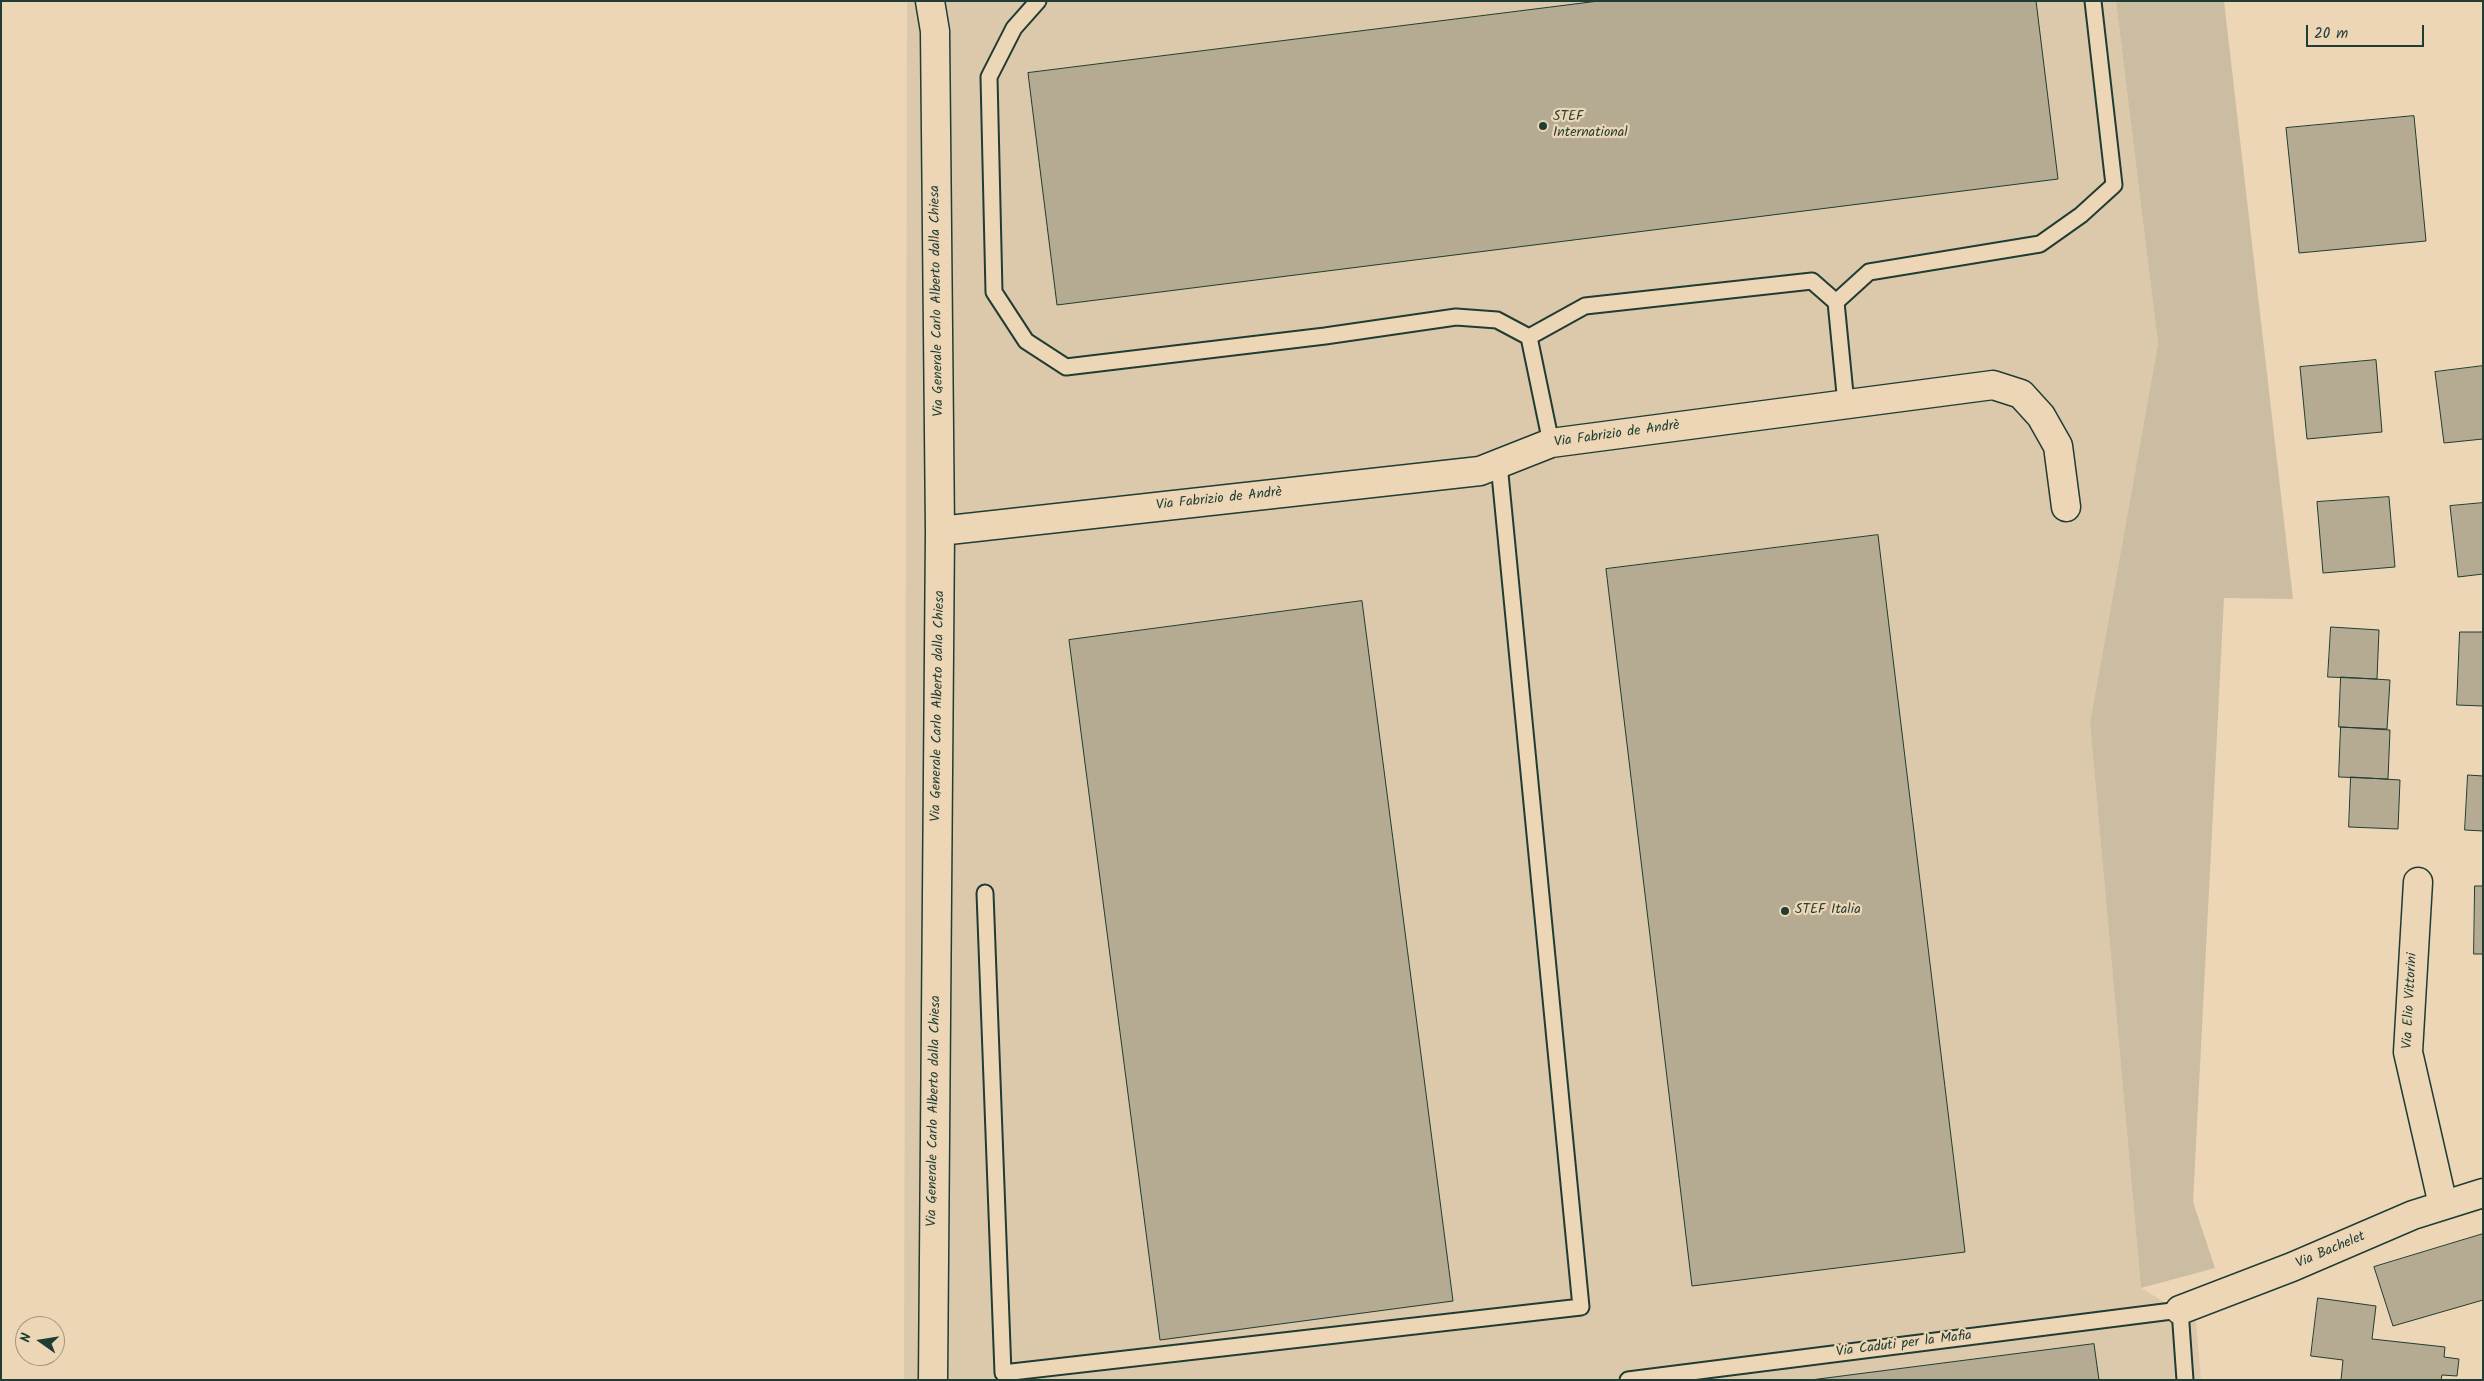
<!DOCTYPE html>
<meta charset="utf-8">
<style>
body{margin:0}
#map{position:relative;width:2484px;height:1381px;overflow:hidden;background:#edd6b6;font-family:Kalam,sans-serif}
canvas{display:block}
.frame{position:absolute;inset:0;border:2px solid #1f3d34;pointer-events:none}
.north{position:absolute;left:15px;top:1316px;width:50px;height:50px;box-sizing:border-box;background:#edd6b6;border:1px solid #9b9982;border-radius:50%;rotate:283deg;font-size:14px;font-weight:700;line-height:20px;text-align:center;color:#1f3d34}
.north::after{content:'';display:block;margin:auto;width:18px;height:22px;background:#1f3d34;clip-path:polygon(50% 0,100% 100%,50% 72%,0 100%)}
.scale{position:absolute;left:2306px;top:25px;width:118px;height:22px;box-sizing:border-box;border:2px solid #1f3d34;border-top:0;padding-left:6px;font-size:15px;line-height:18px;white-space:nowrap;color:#1f3d34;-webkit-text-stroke:4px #edd6b6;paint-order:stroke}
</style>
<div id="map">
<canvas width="2484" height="1381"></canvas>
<div class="frame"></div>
<div class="north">N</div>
<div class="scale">20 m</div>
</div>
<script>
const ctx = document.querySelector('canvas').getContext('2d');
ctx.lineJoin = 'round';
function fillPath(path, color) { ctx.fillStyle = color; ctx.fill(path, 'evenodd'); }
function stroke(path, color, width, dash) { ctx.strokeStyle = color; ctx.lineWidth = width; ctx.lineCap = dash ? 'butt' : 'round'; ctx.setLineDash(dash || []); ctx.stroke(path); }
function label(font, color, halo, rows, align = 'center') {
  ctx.font = font + ' Kalam,sans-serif'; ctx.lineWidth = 4.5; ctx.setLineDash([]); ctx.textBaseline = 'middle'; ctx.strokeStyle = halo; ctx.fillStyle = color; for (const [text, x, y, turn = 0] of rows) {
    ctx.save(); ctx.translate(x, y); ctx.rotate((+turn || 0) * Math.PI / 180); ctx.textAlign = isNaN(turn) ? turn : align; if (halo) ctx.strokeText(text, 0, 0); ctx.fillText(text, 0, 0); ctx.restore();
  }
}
const built = new Path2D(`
 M 907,1 L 2116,1 L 2158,344 L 2090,723 L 2141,1288 L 2196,1321 L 2201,1380 L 904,1380 Z`);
const green = new Path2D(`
 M 2116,1 L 2224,1 L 2293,599 L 2224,598 L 2193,1202 L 2215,1268 L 2141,1288 L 2090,723 L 2158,344 Z`);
const building = new Path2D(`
 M 1599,1 L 2036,1 L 2058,179 L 1057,305 L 1028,73 Z
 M 2414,116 L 2426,241 L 2299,253 L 2286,128 Z
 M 2376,360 L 2382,432 L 2307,439 L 2300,367 Z
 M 2483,366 L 2483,439 L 2444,443 L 2435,372 Z
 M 2389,497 L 2395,567 L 2323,573 L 2317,502 Z
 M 2483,503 L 2483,574 L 2458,577 L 2450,506 Z
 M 1878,535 L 1965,1252 L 1692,1286 L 1606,569 Z
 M 1362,601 L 1453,1301 L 1160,1340 L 1069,640 Z
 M 2331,627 L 2379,630 L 2377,679 L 2328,677 Z
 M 2460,632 L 2483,632 L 2483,706 L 2457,705 Z
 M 2341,677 L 2390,680 L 2387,729 L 2339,727 Z
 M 2341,727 L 2390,730 L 2388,779 L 2339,777 Z
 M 2468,775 L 2483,776 L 2483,831 L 2465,830 Z
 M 2351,777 L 2400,780 L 2398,829 L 2349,827 Z
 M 2475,886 L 2483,886 L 2483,954 L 2474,954 Z
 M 2483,1234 L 2483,1300 L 2393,1326 L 2374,1267 Z
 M 2318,1298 L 2376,1306 L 2372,1339 L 2445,1347 L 2444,1357 L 2459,1359 L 2457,1376 L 2442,1375 L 2441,1380 L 2341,1380 L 2343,1360 L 2311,1356 Z
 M 2094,1344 L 2099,1380 L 1811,1380 Z`);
const lane = new Path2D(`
 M 1038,1 L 1014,28 L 989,77 L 994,292 L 1026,341 L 1066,367 L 1325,336 L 1456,317 L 1497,320 L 1529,337 L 1551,443
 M 1529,337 L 1585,306 L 1812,281 L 1836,302
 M 1846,404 L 1836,302 L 1869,272 L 2040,244 L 2081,215 L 2114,185 L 2093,1
 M 985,893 L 1003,1373 L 1581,1307 L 1499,464
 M 1628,1380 L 2180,1310 L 2185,1380`);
const street = new Path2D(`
 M 930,1 L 935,31 L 940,531 L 933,1380
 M 940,531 L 1480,471 L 1551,443 L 1993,385 L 2021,394 L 2041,416 L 2058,446 L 2066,507
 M 2418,882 L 2408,1052 L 2443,1205
 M 2180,1310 L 2292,1267 L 2413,1215 L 2483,1193`);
const markers = [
 [1543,126,5,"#1f3d34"],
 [1785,911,5,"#1f3d34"]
];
const poiNames = [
 ["STEF",1553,118],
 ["International",1553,134],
 ["STEF Italia",1795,911]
];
const streetNames = [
 ["Via Generale Carlo Alberto dalla Chiesa",938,301,-91],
 ["Via Fabrizio de Andrè",1617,435,-8],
 ["Via Fabrizio de Andrè",1219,500,-6],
 ["Via Generale Carlo Alberto dalla Chiesa",939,706,-89],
 ["Via Elio Vittorini",2411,1001,-87],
 ["Via Generale Carlo Alberto dalla Chiesa",935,1111,-89],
 ["Via Bachelet",2331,1251,-23],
 ["Via Caduti per la Mafia",1904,1345,-7]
];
fillPath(built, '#dcc9ab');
fillPath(green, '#cbbda1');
fillPath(building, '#b4ab92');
stroke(building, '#1f3d34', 1);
stroke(lane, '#1f3d34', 19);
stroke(street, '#1f3d34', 31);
stroke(lane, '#edd6b6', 15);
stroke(street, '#edd6b6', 28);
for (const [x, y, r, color] of markers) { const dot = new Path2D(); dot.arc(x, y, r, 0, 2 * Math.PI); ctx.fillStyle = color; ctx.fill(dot); stroke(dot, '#edd6b6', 2); }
label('14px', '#1f3d34', '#edd6b6', poiNames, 'left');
label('14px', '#1f3d34', '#edd6b6', streetNames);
</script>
